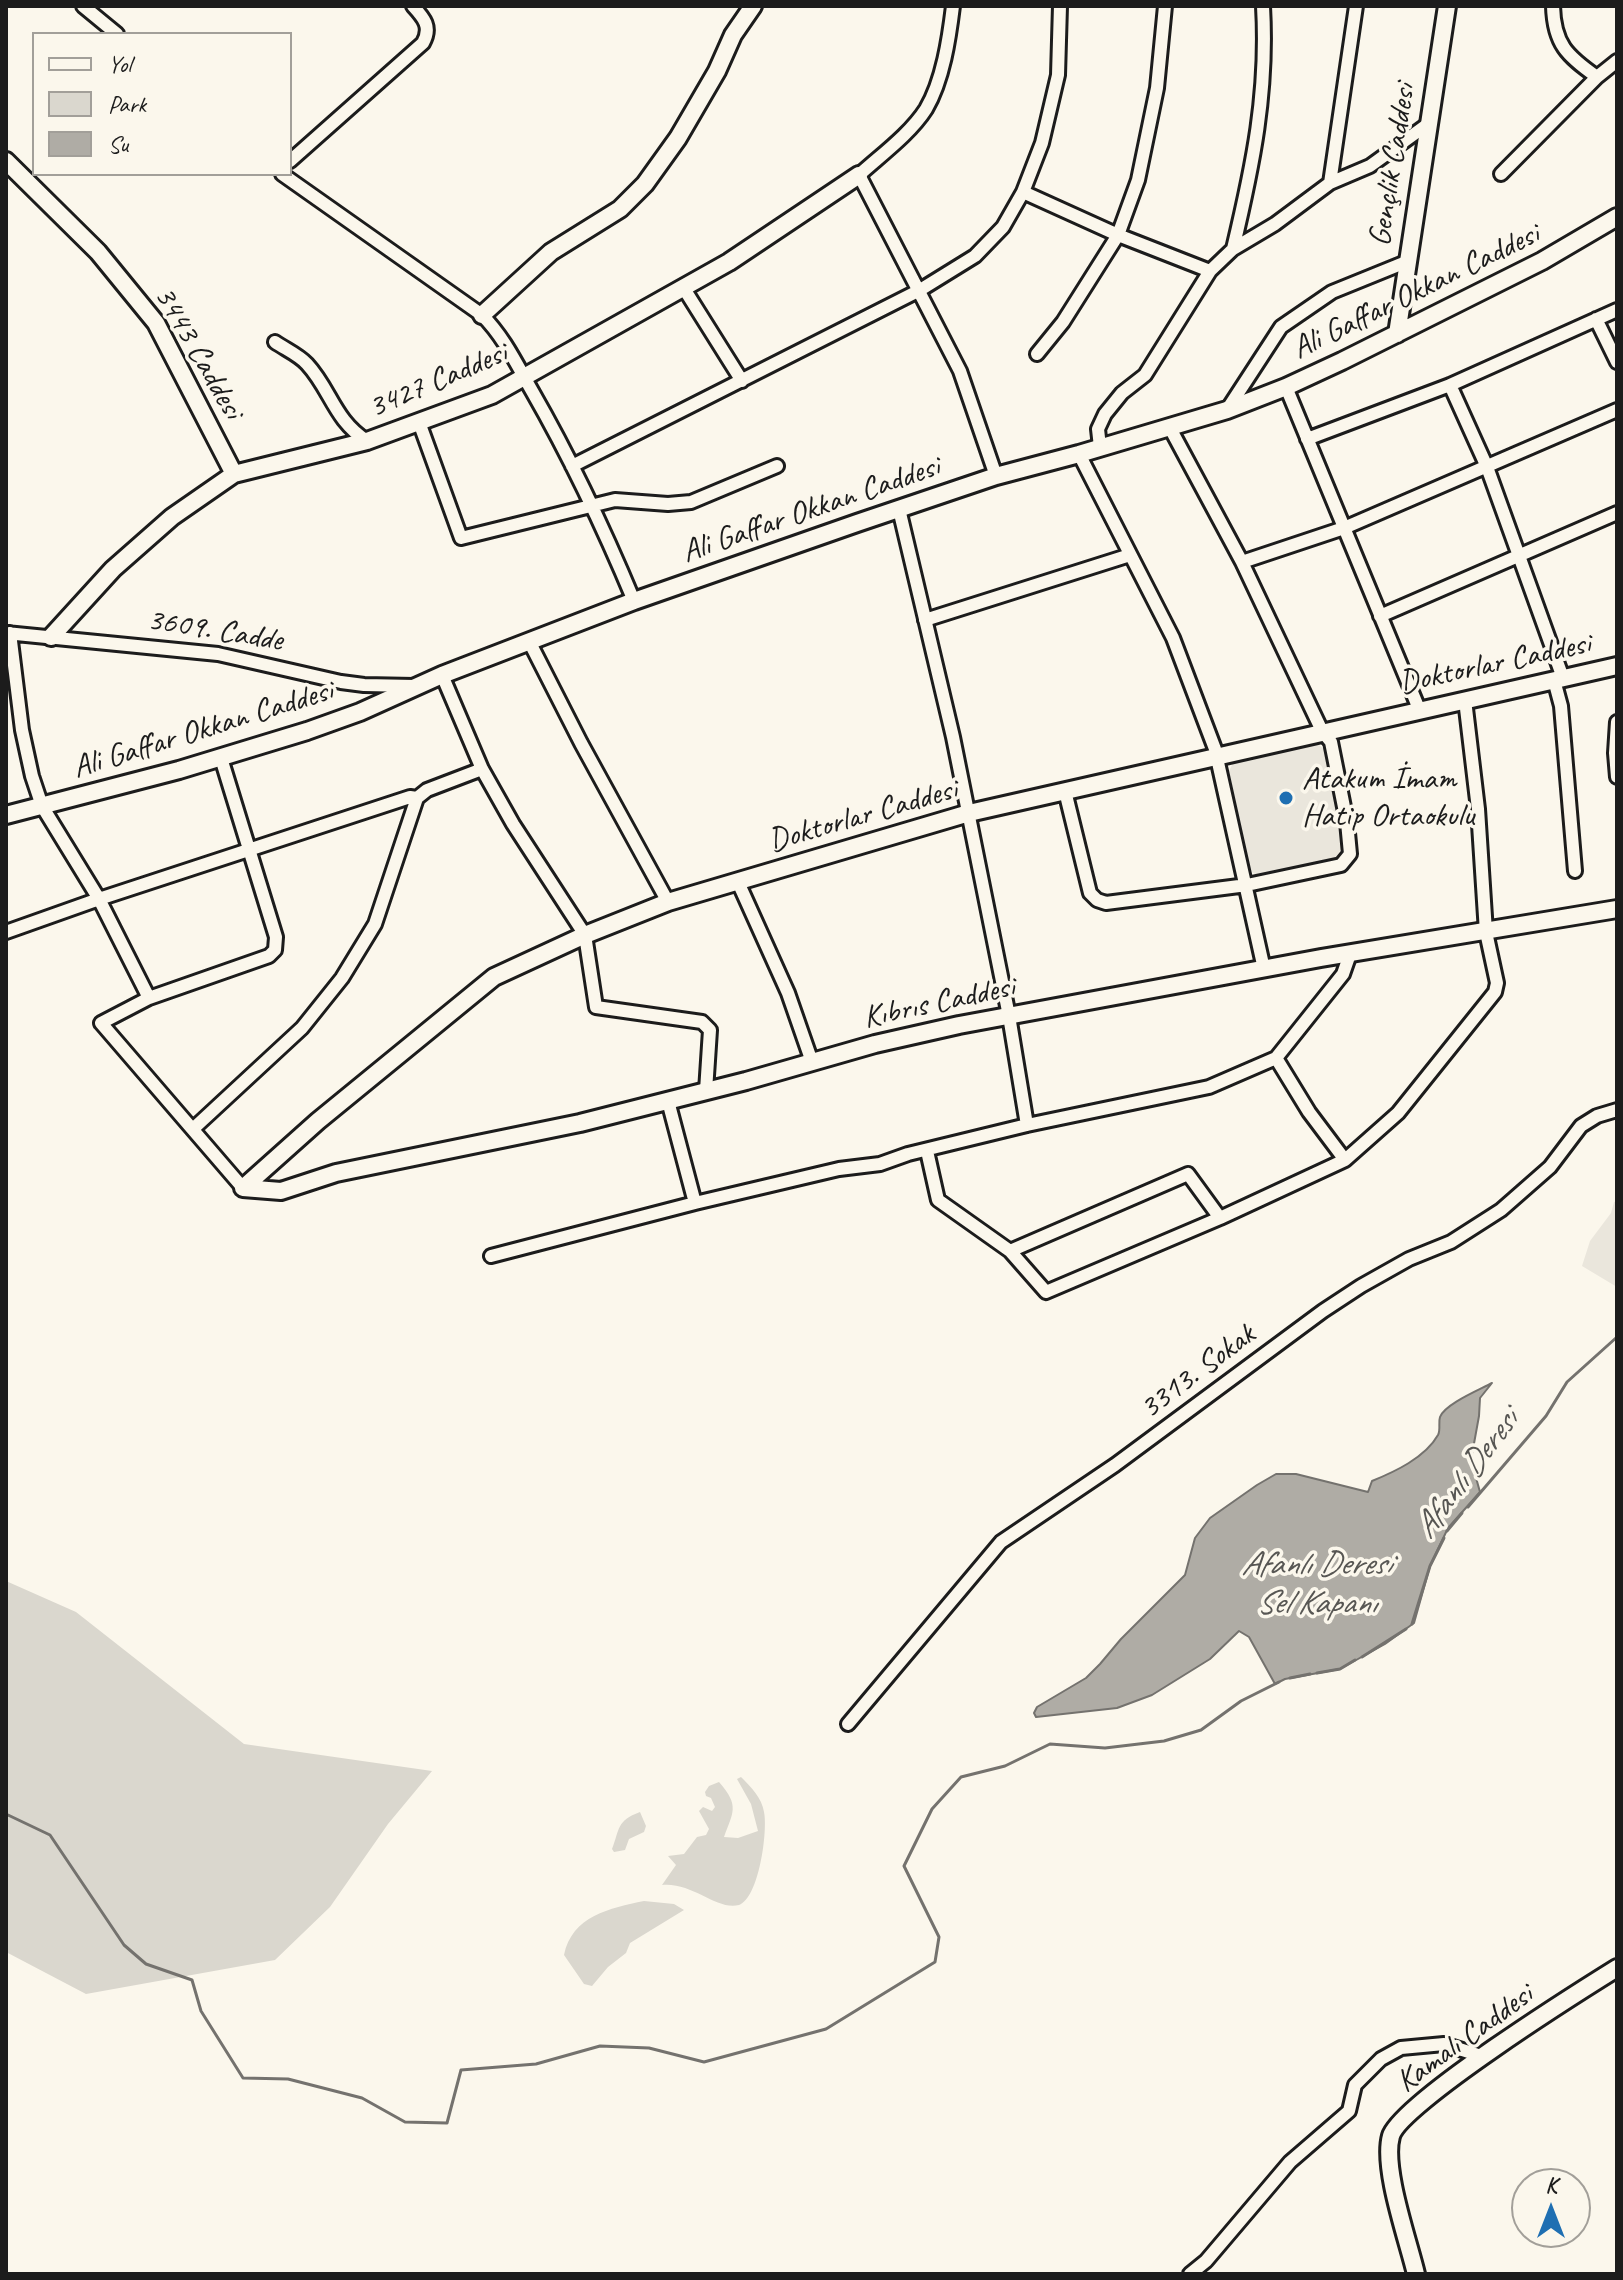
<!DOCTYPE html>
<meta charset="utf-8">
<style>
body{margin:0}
#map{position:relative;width:1623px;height:2280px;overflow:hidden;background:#fbf7ec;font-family:Caveat,sans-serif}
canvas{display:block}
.frame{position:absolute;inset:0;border:8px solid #1c1c1c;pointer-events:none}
.legend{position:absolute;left:32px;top:32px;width:260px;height:144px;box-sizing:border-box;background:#fbf7ec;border:2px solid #a29f99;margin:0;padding:10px 14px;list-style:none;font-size:24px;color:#1c1c1c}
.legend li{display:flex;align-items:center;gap:16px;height:40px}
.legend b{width:40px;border:2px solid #a29f99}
.north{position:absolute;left:1511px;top:2168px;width:80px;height:80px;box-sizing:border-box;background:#fbf7ec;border:2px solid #a29f99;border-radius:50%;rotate:0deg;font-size:22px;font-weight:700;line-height:32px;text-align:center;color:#1c1c1c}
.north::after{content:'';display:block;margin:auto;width:28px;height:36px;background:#1f6fb2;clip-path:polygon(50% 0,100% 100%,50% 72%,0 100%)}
</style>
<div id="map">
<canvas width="1623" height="2280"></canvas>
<div class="frame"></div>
<ul class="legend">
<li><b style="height:10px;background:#fbf7ec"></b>Yol</li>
<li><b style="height:22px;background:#dad7ce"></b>Park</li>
<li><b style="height:22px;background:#afaca5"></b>Su</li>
</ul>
<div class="north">K</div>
</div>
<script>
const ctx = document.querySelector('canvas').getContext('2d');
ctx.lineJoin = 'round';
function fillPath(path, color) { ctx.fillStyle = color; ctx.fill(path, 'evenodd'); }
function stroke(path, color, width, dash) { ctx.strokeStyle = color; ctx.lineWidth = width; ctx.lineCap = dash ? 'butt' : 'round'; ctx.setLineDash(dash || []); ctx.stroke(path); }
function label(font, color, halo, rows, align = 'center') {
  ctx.font = font + ' Caveat,sans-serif'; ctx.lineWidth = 7; ctx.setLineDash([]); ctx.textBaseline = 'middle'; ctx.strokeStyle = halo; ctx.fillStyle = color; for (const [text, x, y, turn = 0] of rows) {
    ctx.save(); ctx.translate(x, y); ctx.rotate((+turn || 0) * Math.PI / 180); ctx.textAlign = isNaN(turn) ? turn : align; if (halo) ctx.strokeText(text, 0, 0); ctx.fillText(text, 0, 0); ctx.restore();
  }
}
const built = new Path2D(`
 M 1308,744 L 1318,744 L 1326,751 L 1343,825 L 1342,848 L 1331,864 L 1258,876 L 1252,872 L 1248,863 L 1229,771 L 1233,763 Z
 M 1617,1201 L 1617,1287 L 1582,1266 L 1590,1241 L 1611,1213 L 1614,1202 Z`);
const green = new Path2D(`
 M 6,1581 L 76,1612 L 244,1744 L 432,1771 L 388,1824 L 330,1907 L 275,1960 L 86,1994 L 6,1952 Z
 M 741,1777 C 751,1787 762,1798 764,1812 C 768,1831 759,1898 739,1905 C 717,1911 693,1882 662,1885 L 676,1865 L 668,1856 L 684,1854 L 697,1837 L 706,1835 L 709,1829 L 699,1811 L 703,1807 L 712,1811 L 715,1807 L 711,1798 L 706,1796 L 705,1792 L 709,1786 L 719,1782 C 740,1806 733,1812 724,1837 L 738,1838 L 758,1831 L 751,1804 L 737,1779 Z
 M 640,1812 L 646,1826 L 644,1832 L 629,1839 L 625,1850 L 614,1852 L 612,1849 C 620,1829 616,1821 640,1812 Z
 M 644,1901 L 674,1904 L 684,1910 L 630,1943 L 626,1953 L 608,1967 L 592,1986 L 584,1984 L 564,1955 C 572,1916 610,1908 644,1901 Z`);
const water = new Path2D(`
 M 1492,1383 L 1480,1398 L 1479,1416 L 1471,1460 L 1480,1492 L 1448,1528 L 1430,1566 L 1414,1623 L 1385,1644 L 1340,1669 L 1285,1679 L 1275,1684 L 1249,1637 L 1239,1631 L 1210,1659 L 1152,1695 L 1117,1708 L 1036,1717 L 1034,1713 L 1037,1707 L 1086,1678 L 1100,1664 L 1121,1639 L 1185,1575 L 1195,1538 L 1210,1518 L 1257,1485 L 1276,1474 L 1296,1474 L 1368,1492 L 1372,1481 C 1394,1472 1425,1458 1438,1435 C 1441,1429 1438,1423 1440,1417 C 1445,1404 1479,1390 1492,1383 Z`);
const stream = new Path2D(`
 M 1468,1507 L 1546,1416 L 1567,1382 L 1617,1337
 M 1447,1531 L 1462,1513
 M 1412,1624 L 1430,1566 L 1444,1538
 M 1362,1657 L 1406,1629
 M 1317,1673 L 1340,1669 L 1355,1660
 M 1290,1678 L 1310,1674
 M 6,1816 L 8,1815 L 50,1835 L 124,1945 L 146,1964 L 192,1980 L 201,2011 L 243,2078 L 288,2079 L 362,2098 L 405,2122 L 447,2123 L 461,2070 L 536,2064 L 600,2046 L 649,2048 L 704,2062 L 826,2029 L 935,1962 L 939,1937 L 904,1866 L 932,1809 L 961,1777 L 1005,1766 L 1050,1744 L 1105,1748 L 1164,1741 L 1201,1730 L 1241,1701 L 1279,1682`);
const minor = new Path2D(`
 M 83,6 L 117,34
 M 953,6 C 949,39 943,80 926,109 C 910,134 881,155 859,175 L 960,371 L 996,476
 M 1553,6 C 1554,44 1567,56 1597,77
 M 290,161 L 423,43 C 432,27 424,18 413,6
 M 282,174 L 482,315 C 504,337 517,365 532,391 C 571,459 604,529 634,601
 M 1501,174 L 1597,77 L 1617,61
 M 1330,183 L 1356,6
 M 1023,192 L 1118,235 L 1210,271
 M 1233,249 C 1253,165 1268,93 1263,6
 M 683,287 L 742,381
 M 1596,319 L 1617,362
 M 275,342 C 285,349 299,355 307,364 C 331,390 334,420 367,441
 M 1037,354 L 1063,322 L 1118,235 L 1138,180 L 1157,88 L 1165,6
 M 1450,385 L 1487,467 L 1563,678
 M 1286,387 L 1419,709
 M 1227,410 L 1281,327 L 1332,292 L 1406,262
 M 419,422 L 461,538 L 615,500 L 668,504 L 691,502 L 777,466
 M 1307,439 L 1450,385 L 1617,310
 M 1100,447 L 1098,429 L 1105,414 L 1122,393 L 1145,375 L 1210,271 L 1233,249 L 1275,224 L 1330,183 L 1370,166 L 1428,124
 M 1079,454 L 1173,638 L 1215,749 L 1264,969
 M 572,466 L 920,290 L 975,256 L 1003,227 L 1023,192 L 1042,143 L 1058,75 L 1060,6
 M 899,509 L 953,737 L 1009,1016 L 1027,1125
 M 1242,562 L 1344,528 L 1617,410
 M 1380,616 L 1617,513
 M 925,620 L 1130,555
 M 6,633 L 218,654 L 341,682 L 364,685 L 414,686
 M 10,633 L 22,730 L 32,776 L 42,806 L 99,899 L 149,998
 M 529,641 L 581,743 L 668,902
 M 442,675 L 482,769 L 513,824 L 585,935 L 596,1007 L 702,1022 L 710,1030 L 706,1091
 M 1554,680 L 1561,706 L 1575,871
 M 1617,722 L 1615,753 L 1617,777
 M 221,758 L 276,937 L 275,950 L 269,956 L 149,998 L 101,1023 L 243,1188
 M 1065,791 L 1090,893 L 1097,900 L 1106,903 L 1247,885 L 1341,865 L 1350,854 L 1347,822 L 1331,742 L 1322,731 L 1242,562 L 1170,428
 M 738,882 L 788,993 L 812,1062
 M 6,932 L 99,899 L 410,797 L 417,798
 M 1276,1058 L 1309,1112 L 1345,1160
 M 668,1101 L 695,1203
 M 194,1128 L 302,1028 L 342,978 L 375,924 L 417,798 L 427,790 L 482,769
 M 927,1151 L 938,1200 L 1010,1251 L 1046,1292 L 1220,1218 L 1345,1160 L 1398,1113 L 1495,992 L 1497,983 L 1486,932 L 1478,809 L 1465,700
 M 1010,1251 L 1188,1174 L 1220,1218
 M 491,1256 L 695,1203 L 839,1169 L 880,1164 L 908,1154 L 1027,1125 L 1209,1087 L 1276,1058 L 1343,974 L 1350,954
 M 848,1724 L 1001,1542 L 1115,1465 L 1323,1311 L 1361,1286 L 1409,1259 L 1451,1242 L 1501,1210 L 1550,1167 L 1581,1126 L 1597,1116 L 1617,1110
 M 1190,2274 L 1206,2261 L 1290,2162 L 1349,2111 L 1355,2085 L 1381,2059 L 1401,2048 L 1444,2044 L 1484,2057`);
const tertiary = new Path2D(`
 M 6,161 L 98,252 L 156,323 L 234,474
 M 482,315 L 551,252 L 620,209 L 645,184 L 678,138 L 717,71 L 733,35 L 753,6
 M 1397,334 L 1447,6
 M 51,637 L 113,569 L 172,517 L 234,474 L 367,441 L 492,395 L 729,262 L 859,175
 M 1617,666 L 969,813 L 668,902 L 585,935 L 494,977 L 318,1121 L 243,1188 L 281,1191 L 336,1173 L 580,1123 L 746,1081 L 875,1044 L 959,1025 L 1321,958 L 1617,909
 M 6,815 L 179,770 L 307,731 L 360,712 L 442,675 L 634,601 L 857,523 L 996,476 L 1079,454 L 1227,410 L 1286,387 L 1342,361 L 1542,261 L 1617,217
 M 1416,2274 C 1408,2240 1382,2168 1391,2136 C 1400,2104 1580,1991 1617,1968`);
const markers = [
 [1286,798,8,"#1f6fb2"]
];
const streetNames = [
 ["Gençlik Caddesi",1393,165,-81],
 ["Ali Gaffar Okkan Caddesi",1416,292,-26],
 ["3443 Caddesi",198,353,60],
 ["3427 Caddesi",438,381,-23],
 ["Ali Gaffar Okkan Caddesi",811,510,-19],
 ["3609. Cadde",215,631,9],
 ["Doktorlar Caddesi",1495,664,-12],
 ["Ali Gaffar Okkan Caddesi",203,730,-17],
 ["Doktorlar Caddesi",863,816,-16],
 ["Kıbrıs Caddesi",939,1003,-12],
 ["3313. Sokak",1198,1372,-37],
 ["Kamalı Caddesi",1465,2039,-36]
];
const poiNames = [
 ["Atakum İmam",1302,780],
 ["Hatip Ortaokulu",1302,817]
];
const waterNames = [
 ["Afanlı Deresi",1467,1475,-53],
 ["Afanlı Deresi",1316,1565],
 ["Sel Kapanı",1316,1604]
];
fillPath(built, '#eae6dc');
fillPath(green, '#dad7ce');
fillPath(water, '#afaca5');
stroke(water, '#74726e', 2);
stroke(stream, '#74726e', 3);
stroke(minor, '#1c1c1c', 18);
stroke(tertiary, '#1c1c1c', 22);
stroke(minor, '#fbf7ec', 12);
stroke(tertiary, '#fbf7ec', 16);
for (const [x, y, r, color] of markers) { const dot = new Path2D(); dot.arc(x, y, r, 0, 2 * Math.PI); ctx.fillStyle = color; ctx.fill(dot); stroke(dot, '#fbf7ec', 3); }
label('32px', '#1c1c1c', '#fbf7ec', streetNames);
label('32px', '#1c1c1c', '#fbf7ec', poiNames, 'left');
label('italic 34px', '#575653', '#fbf7ec', waterNames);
</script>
